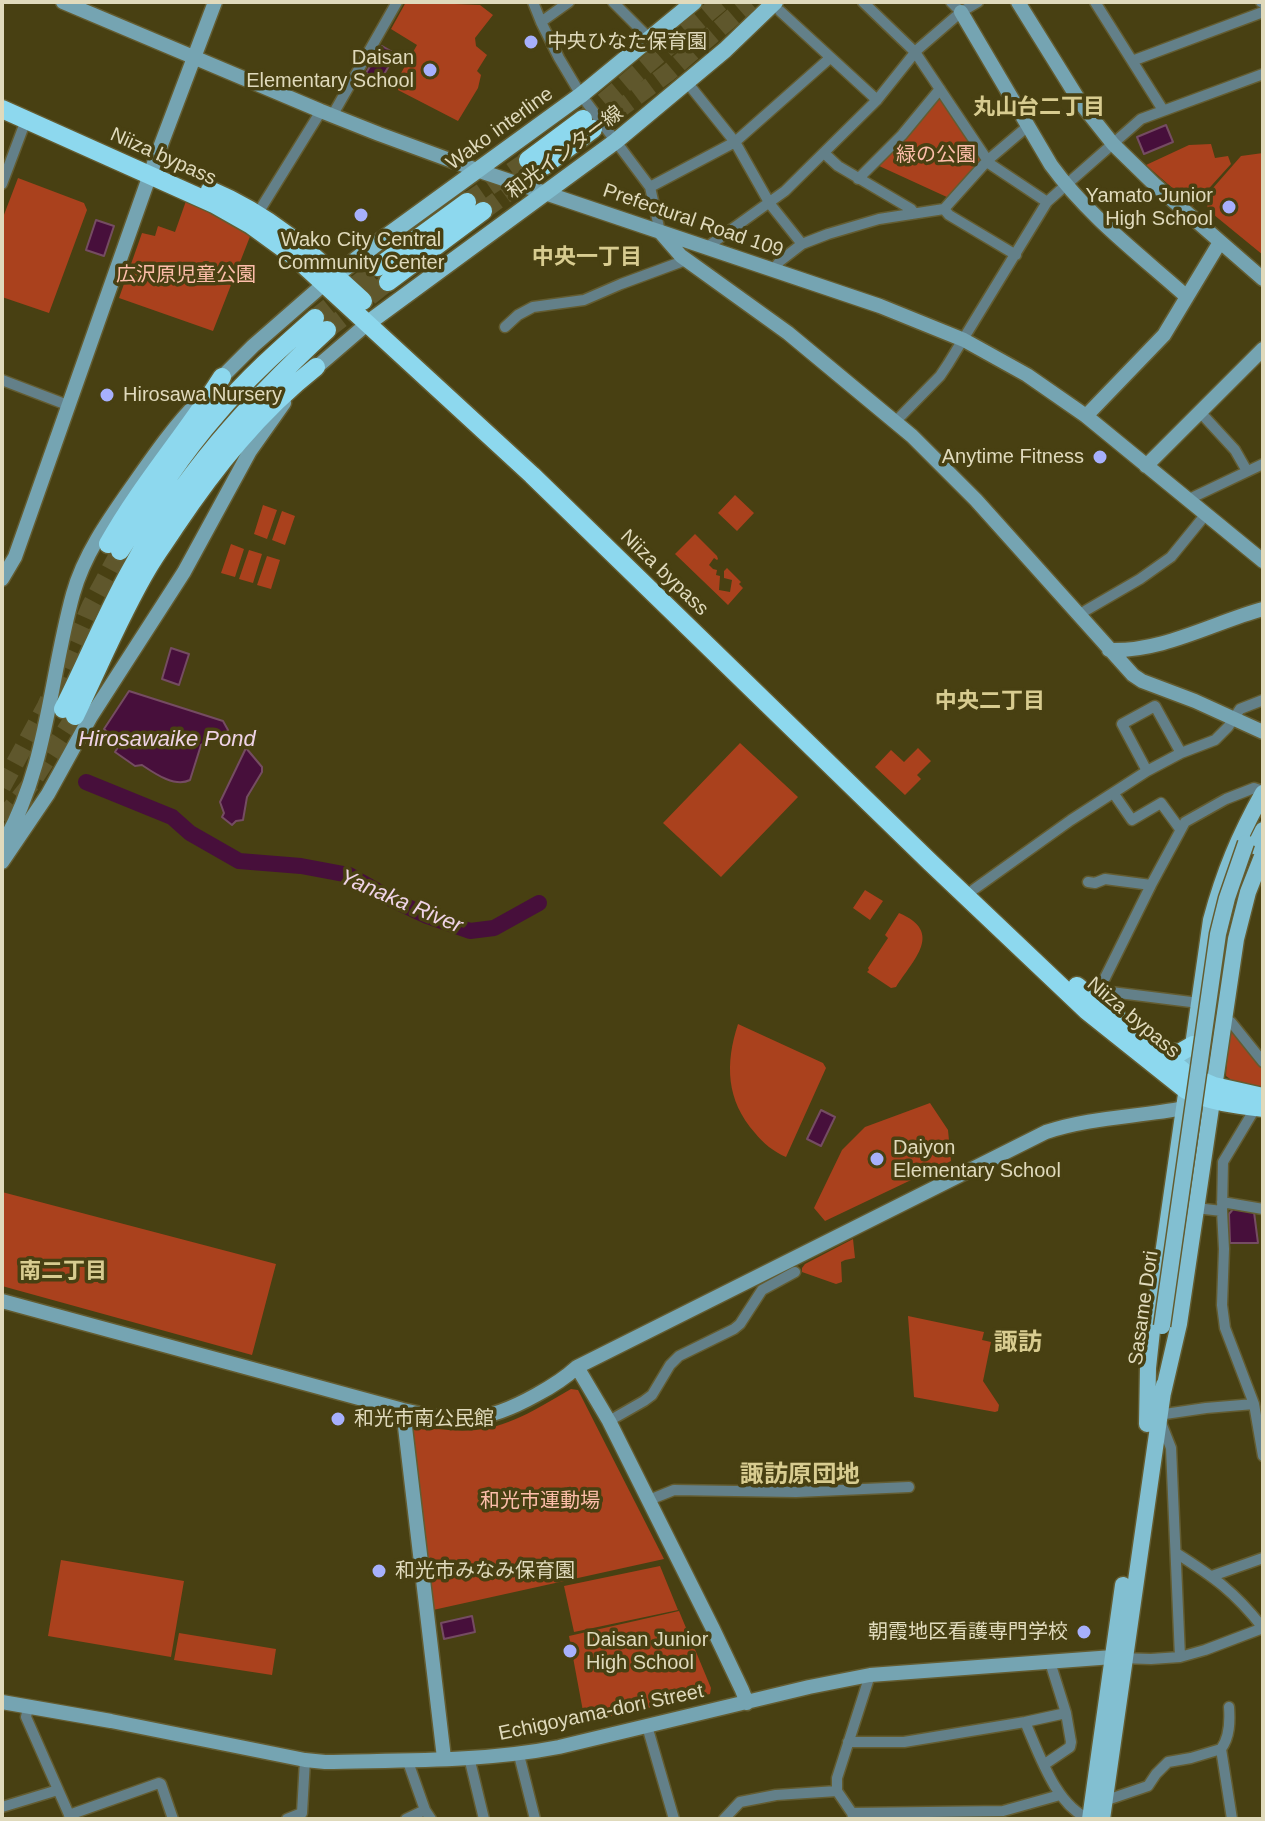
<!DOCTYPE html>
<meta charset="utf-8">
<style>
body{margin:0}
#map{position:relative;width:1265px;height:1821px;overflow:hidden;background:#484012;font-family:Helvetica,sans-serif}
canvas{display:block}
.frame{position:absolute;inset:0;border:4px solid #e0dabc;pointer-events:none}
</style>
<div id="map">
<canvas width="1265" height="1821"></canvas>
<div class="frame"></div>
</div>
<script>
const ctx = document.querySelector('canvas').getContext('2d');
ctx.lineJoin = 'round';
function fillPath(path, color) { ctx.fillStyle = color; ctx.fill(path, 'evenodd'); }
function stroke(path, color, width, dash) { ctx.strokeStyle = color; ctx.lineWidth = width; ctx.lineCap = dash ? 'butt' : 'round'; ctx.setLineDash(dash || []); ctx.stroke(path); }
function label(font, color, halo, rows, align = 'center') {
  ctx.font = font + ' Helvetica,"Noto Sans JP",sans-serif'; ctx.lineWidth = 7; ctx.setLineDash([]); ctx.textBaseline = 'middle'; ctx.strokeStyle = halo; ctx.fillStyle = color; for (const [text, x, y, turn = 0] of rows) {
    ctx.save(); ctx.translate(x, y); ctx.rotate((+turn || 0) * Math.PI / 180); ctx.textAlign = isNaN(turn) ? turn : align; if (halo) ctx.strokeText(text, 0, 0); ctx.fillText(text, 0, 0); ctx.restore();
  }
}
const green = new Path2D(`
 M 406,2 L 480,5 L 493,15 L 475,38 L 476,46 L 487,55 L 477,71 L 481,75 L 478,88 L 458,121 L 398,90 L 400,75 L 417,45 L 391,29 Z
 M 937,99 L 940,99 L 981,159 L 980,163 L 949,198 L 877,165 L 905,139 Z
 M 1211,144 L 1215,158 L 1228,156 L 1231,164 L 1193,206 L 1146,165 L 1189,145 Z
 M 1263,153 L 1263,255 L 1208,210 L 1206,196 L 1241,156 Z
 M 18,178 L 84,203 L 87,210 L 49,313 L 2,297 L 2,220 Z
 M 186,201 L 251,234 L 213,331 L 119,298 L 142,233 L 155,236 L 158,226 L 175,232 Z
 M 735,495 L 754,513 L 737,531 L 718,513 Z
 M 263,505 L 277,510 L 267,539 L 254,534 Z
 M 282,511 L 295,516 L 285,545 L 272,540 Z
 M 695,534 L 717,556 L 718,559 L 717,560 L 714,558 L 709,565 L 713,569 L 717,570 L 716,575 L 720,576 L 719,590 L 730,592 L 732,580 L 724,578 L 724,571 L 727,568 L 741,582 L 739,584 L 743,588 L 728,605 L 675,554 Z
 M 231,544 L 244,549 L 235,577 L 221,573 Z
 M 249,550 L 262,554 L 253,583 L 239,579 Z
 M 267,556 L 280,560 L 271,589 L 257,585 Z
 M 740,743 L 798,797 L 721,877 L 663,823 Z
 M 918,748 L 931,761 L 917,775 L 921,779 L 905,795 L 875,767 L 891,750 L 904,762 Z
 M 865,890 L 883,901 L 870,920 L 853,908 Z
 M 899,913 C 944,932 914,959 896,987 L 891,988 L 867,972 L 869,970 L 868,968 L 888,938 L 885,935 Z
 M 738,1024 L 823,1063 L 826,1068 L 786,1157 C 774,1152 763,1143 755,1133 C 726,1100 725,1064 738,1024 Z
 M 1233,1028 L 1263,1066 L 1263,1090 L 1234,1082 L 1226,1076 L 1228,1029 Z
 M 930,1103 L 948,1130 L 951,1161 L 825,1221 L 814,1208 L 842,1150 L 865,1127 Z
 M 2,1192 L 276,1264 L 252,1355 L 2,1286 Z
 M 853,1239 L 855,1258 L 845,1260 L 841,1262 L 842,1282 L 836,1284 L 802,1272 L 802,1268 L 805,1264 Z
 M 908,1316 L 984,1332 L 982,1340 L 991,1342 L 983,1381 L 999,1405 L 998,1411 L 995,1412 L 914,1397 Z
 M 571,1389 L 578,1390 L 664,1559 L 433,1610 L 410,1429 L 415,1425 C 487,1440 511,1424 571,1389 Z
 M 61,1560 L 184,1581 L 171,1657 L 48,1636 Z
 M 660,1566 L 678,1610 L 574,1632 L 564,1586 Z
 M 679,1611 L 711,1688 L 710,1694 L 585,1722 L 569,1636 Z
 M 179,1633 L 276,1649 L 272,1675 L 174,1660 Z`);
const water = new Path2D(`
 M 382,46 L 396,54 L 380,81 L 366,73 Z
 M 1166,125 L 1173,142 L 1144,154 L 1137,137 Z
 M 96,220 L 114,226 L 104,256 L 86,250 Z
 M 171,648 L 189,654 L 179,685 L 162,679 Z
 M 129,691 L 223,721 L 228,730 L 222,742 L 215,738 L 201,745 L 190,780 C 175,788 154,773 142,765 L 135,766 L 115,752 L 120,744 L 104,729 Z
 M 246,748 L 262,767 L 262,772 L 247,797 L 243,820 L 236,821 L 232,825 L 222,817 L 224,813 L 220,802 Z
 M 821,1110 L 835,1117 L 821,1146 L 807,1139 Z
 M 1234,1208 L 1254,1212 L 1258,1243 L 1230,1243 L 1229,1214 Z
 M 472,1616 L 475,1632 L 444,1639 L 441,1623 Z`);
const river = new Path2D(`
 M 86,782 L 172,817 L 190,833 L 239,861 L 301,866 L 349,875 L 393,900 L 427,916 L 470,931 L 494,928 L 539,903`);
const highwayTunnel = new Path2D(`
 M 583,119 L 721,2
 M 593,129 L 669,72 L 750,2
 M 467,202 L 528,160
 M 483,211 L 544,166
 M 315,318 L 378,267
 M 327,330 L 388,282
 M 2,787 L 46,706 L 91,605 L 120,551
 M 2,819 L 30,785 L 75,716`);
const street = new Path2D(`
 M 533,2 L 541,22 L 559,58 L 581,95 L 650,187 L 660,232
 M 613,2 L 650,39
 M 863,2 L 915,52 L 990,164 L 1047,202
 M 951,2 L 961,12
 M 1095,2 L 1163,110
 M 1261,2 L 1263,3
 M 780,11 L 877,100
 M 541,22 L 569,2
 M 1132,61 L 1263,12
 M 686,81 L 735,142 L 770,204 L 802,244
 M 332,116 L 397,2
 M 824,153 L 838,166 L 911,209 L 914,213
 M 858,179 L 902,135 L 940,89
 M 2,184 L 26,120
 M 650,187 L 735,142 L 830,58
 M 944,209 L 949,215 L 1016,255
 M 258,213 L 321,111
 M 707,247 L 785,191 L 877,100 L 917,50 L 961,12 L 978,2
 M 773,270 L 780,261 L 802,244 L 828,234 L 879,219 L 944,209 L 988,160 L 1028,126
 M 505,327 L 518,315 L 533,307 L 584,300 L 621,284 L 686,260
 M 2,380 L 70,406
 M 1200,412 L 1235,450 L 1247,471
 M 895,422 L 940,376 L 948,364 L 1047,202 L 1066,185 L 1141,119 L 1263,74
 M 1187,500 L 1263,464
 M 1078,615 L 1140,579 L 1171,557 L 1206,514
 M 1147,771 L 1122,724 L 1155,706 L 1181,753
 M 1114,794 L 1132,820 L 1161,803 L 1180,829
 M 1088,882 L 1095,883 L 1105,879 L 1151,885
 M 973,890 L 1071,820 L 1147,771 L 1181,753 L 1215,740 L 1228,727 L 1240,709 L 1263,700
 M 1094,1000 L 1151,885 L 1185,822 L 1226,799 L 1254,788 L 1263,791
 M 1103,1008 L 1111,992 L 1199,1003
 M 1224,1020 L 1231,1022 L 1263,1062
 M 1256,1107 L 1223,1162 L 1222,1211 L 1224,1249 L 1222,1305 L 1225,1328 L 1254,1404 L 1263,1456
 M 1222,1202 L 1263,1209
 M 1196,1208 L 1222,1211
 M 609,1421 L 644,1401 L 652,1395 L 670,1365 L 679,1356 L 734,1329 L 740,1324 L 762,1290 L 795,1272
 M 649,1500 L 674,1490 L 796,1492 L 909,1487
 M 1176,1553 C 1214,1577 1235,1592 1263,1628
 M 1212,1576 L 1263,1558
 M 1180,1657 L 1205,1650 L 1263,1628
 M 1119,1658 L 1151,1659 L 1180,1657 L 1171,1448 L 1158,1415 L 1206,1408 L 1254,1404
 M 28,1707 L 26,1717 L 71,1819
 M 1229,1707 C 1230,1721 1230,1737 1221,1749 L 1232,1819
 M 1025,1722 C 1039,1753 1056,1807 1090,1819
 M 647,1726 L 674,1819
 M 848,1742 L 904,1742 L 1025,1722 L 1066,1713
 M 519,1755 L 535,1819
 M 469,1757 L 484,1819
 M 407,1759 L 425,1810 L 431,1819
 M 1045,1764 L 1070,1747 L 1071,1742 L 1066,1713 L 1050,1662
 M 1104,1801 L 1148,1786 L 1156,1774 L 1168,1762 L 1191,1758 L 1221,1749
 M 2,1807 L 58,1790
 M 852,1813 L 1003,1811 L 1060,1795
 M 69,1815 L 159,1783 L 161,1784 L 173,1819
 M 853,1817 L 852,1813 L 837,1791 L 837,1778 L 870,1675
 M 287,1819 L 302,1813 L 305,1760
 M 406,1819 L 425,1810
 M 724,1819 L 740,1802 L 776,1795 L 837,1791`);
const secondary = new Path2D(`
 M 63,2 L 321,111 L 379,134 L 477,170 L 880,306 L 964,340 L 1027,375 L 1086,416 L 1263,561
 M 1018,2 L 1082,105 L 1113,144 L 1154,184 L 1263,279
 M 961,12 L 1051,165 C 1088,216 1140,255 1187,297
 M 661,233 L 681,256 L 788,333 L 912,436 L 976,500 L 1133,675 L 1142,681 L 1195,701 L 1263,732
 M 311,372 L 368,323
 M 216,383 L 253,346 L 325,283
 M 1086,416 L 1164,335 L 1220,242
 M 1146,466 L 1263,349
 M 2,579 L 15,557 L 153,166 L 215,2
 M 1109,650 C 1163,652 1212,623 1263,609
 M 2,846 C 48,767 49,681 73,594 C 85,551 113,514 138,478 C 157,451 176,424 199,401
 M 2,862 L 48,794 L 90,718 L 184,572 L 250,451 L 284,403
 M 2,1301 L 403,1410 C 460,1423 484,1424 536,1395 C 551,1387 564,1379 577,1367 L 1046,1132 C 1091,1117 1138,1117 1184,1108 L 1191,1103
 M 577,1367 L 609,1421 L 713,1629 L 742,1690 L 747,1703
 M 403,1410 L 444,1758
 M 2,1702 L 111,1721 L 305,1760 L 325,1762 C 403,1760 482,1762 559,1747 L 809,1687 L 870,1675 L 1113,1657`);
const primary = new Path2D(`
 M 327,282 L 380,241 L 581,95 L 694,2
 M 368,323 L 616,141 L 725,50 L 775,2
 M 1255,846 L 1263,830
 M 1163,1393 L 1179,1324 L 1236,939 L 1248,892 L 1263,854
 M 1147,1424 L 1148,1368 L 1152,1331 L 1211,920 C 1224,872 1239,836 1263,793
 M 1090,1819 L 1123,1585
 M 1102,1819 L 1164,1385`);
const highway = new Path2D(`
 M 2,109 L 214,204 L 251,225 L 295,257 L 532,475 L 930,862 L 1087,1011 L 1186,1090 C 1210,1102 1237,1105 1263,1108
 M 528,160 L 583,119
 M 544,166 L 593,129
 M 210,190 C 274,217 313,255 363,301
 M 378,267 L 467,202
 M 388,282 L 483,211
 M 108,544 C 141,485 186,434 222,377
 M 120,551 C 150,504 180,456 217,414 C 246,379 281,348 315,318
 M 63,709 C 86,664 105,616 130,571 C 182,476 248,403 327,330
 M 75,716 C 99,667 120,615 148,568 C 156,554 166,541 175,527 C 215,467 259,412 316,367
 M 1077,986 L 1188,1075 L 1214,1086 L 1263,1097
 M 1158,1051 L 1179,1053 L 1193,1045`);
const primaryBridge = new Path2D(`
 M 1162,1326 L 1218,934 L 1227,898 L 1246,843`);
const markers = [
 [531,42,8,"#a7b0fc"],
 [430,70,8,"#a7b0fc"],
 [1229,207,8,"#a7b0fc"],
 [361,215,8,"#a7b0fc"],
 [107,395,8,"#a7b0fc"],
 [1100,457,8,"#a7b0fc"],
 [877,1159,8,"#a7b0fc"],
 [338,1419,8,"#a7b0fc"],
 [379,1571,8,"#a7b0fc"],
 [1084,1632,8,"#a7b0fc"],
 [570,1651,8,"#a7b0fc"]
];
const poiNames = [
 ["中央ひなた保育園",547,42],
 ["Daisan",414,58,"right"],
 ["Elementary School",414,81,"right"],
 ["Yamato Junior",1213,196,"right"],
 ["High School",1213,219,"right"],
 ["Wako City Central",361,240,"center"],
 ["Community Center",361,263,"center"],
 ["Hirosawa Nursery",123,395],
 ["Anytime Fitness",1084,457,"right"],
 ["Daiyon",893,1148],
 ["Elementary School",893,1171],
 ["和光市南公民館",354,1419],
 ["和光市みなみ保育園",395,1571],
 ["朝霞地区看護専門学校",1068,1632,"right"],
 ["Daisan Junior",586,1640],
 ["High School",586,1663]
];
const streetNames = [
 ["Wako interline",500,129,-36],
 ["和光インター線",565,153,-37],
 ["Niiza bypass",163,157,24],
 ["Prefectural Road 109",693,221,19],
 ["Niiza bypass",664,573,44],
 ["Niiza bypass",1133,1018,40],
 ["Sasame Dori",1144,1308,-82],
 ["Echigoyama-dori Street",601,1713,-12]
];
const parkNames = [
 ["緑の公園",936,155],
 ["広沢原児童公園",186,275],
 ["和光市運動場",540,1501]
];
const neighbourhoodNames = [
 ["丸山台二丁目",1039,108],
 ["中央一丁目",587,258],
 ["中央二丁目",990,702],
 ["南二丁目",63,1272]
];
const waterNames = [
 ["Hirosawaike Pond",167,740],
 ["Yanaka River",401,902,23]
];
const quarterNames = [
 ["諏訪",1018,1343],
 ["諏訪原団地",800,1475]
];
fillPath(green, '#aa411d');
fillPath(water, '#470f3b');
stroke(water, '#754c62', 2);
stroke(river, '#470f3b', 16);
stroke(highwayTunnel, '#5f572c', 18, [18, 9]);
stroke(street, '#635c31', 13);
stroke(secondary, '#635c31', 17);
stroke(primary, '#635c31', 19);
stroke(highway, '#635c31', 21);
stroke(street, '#638089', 10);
stroke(secondary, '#75a4b2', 14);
stroke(primary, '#82bfd1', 16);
stroke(highway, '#8dd8ee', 18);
stroke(primaryBridge, '#635c31', 19, []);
stroke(primaryBridge, '#82bfd1', 16);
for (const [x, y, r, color] of markers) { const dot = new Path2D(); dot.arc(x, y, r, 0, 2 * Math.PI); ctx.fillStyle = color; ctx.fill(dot); stroke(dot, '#484012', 3); }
label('20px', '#e0dabc', '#484012', poiNames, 'left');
label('20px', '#e0dabc', '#484012', streetNames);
label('20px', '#fdbeaa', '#484012', parkNames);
label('bold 22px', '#d8cc90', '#484012', neighbourhoodNames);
label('italic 22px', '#efd3e6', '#484012', waterNames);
label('bold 24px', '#d8cc90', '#484012', quarterNames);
</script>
